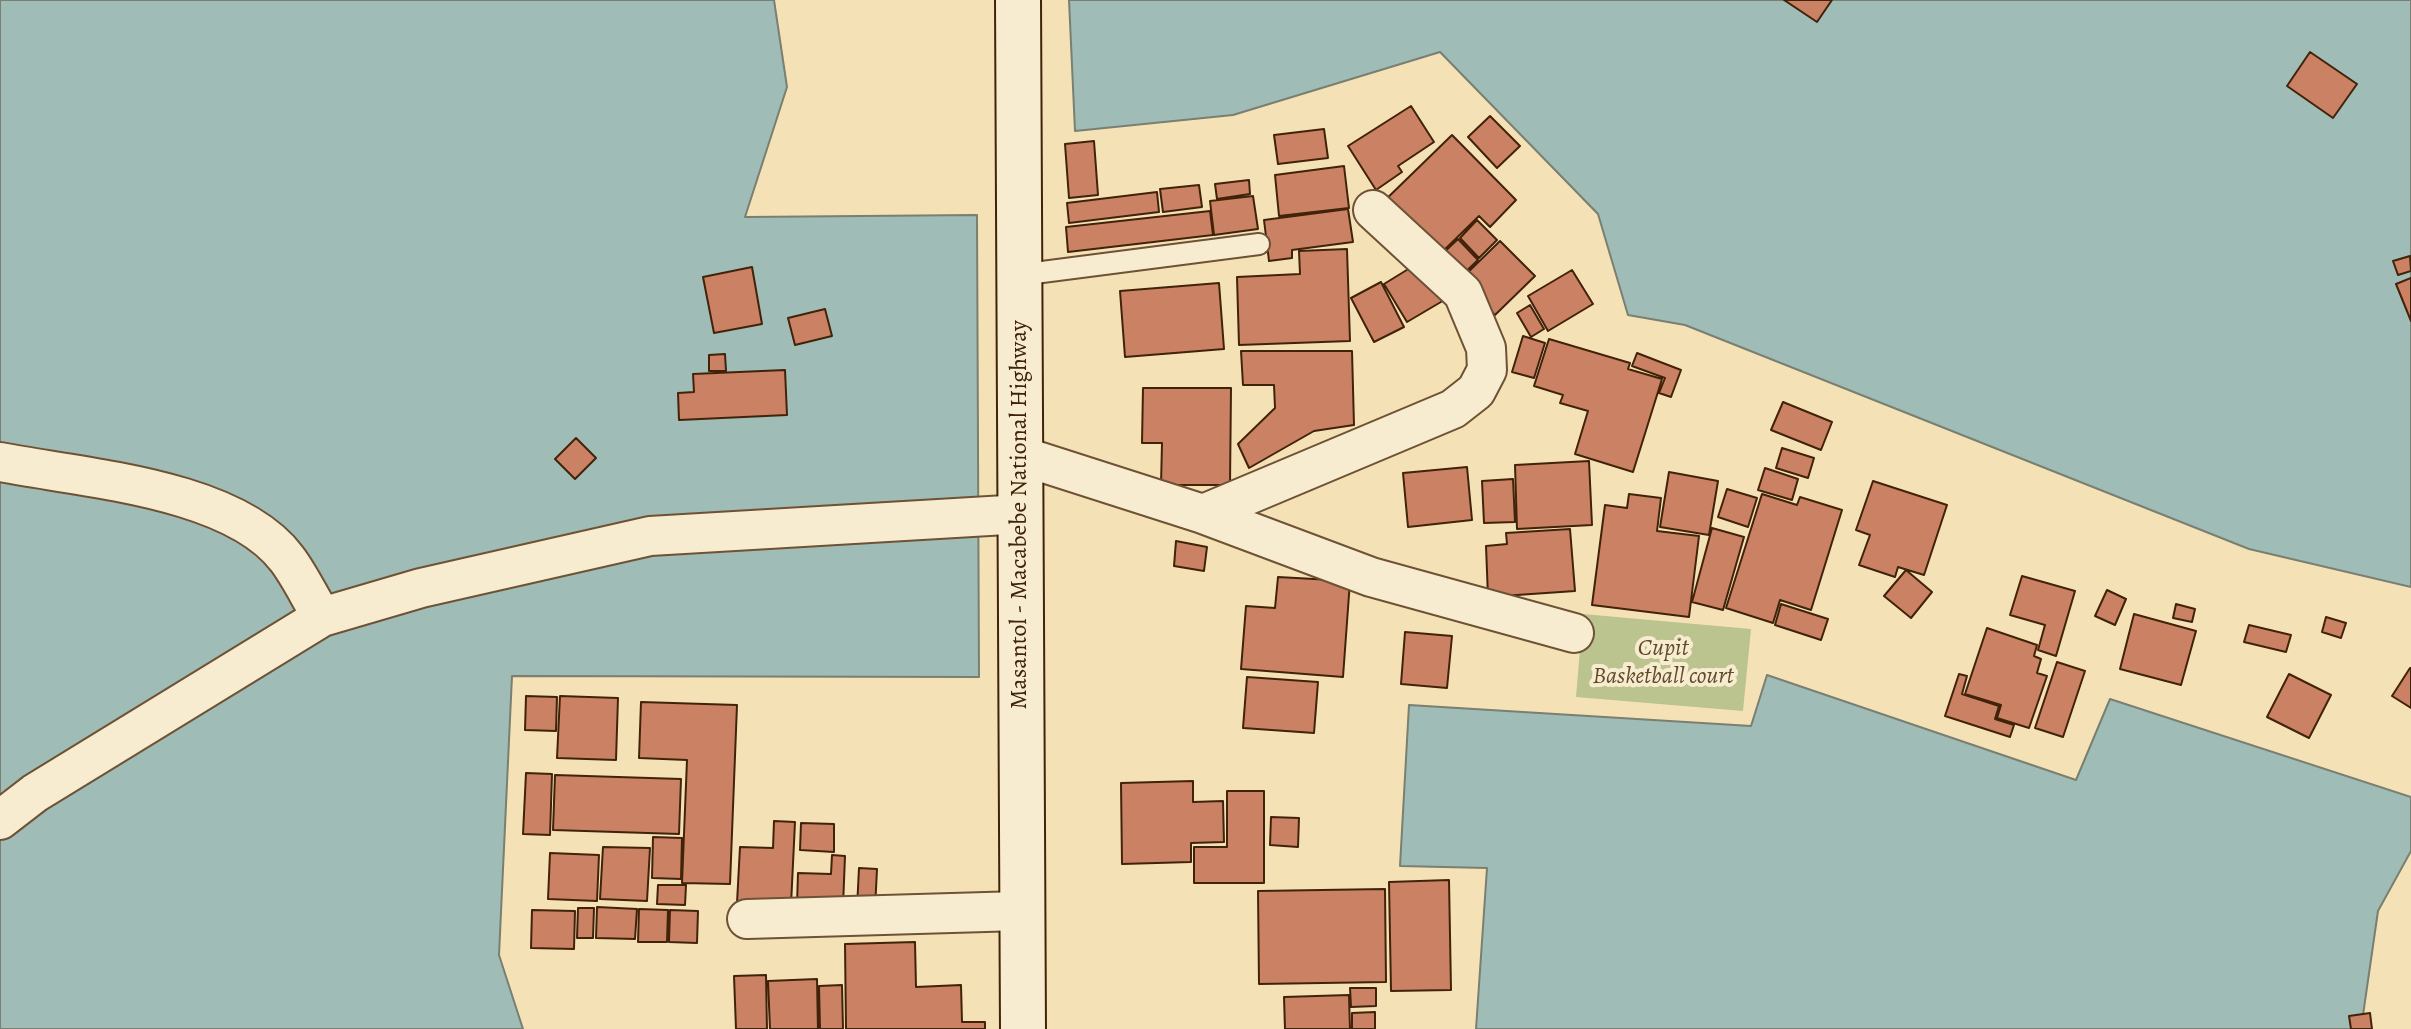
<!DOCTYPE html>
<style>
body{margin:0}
canvas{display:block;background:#f5e1b6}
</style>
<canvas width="2411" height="1029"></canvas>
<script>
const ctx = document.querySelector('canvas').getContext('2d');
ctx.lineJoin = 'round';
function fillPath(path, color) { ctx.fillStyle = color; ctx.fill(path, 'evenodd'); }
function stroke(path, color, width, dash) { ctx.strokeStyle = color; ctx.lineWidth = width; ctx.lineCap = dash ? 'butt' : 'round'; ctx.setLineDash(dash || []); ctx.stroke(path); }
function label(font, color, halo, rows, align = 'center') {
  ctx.font = font + ' Alegreya,serif'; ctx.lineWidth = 8; ctx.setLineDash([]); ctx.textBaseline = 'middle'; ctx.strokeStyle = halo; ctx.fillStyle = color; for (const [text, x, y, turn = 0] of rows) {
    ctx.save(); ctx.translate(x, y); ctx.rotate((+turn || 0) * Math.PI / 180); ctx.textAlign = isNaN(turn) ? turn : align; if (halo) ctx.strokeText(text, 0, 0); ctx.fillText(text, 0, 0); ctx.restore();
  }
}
const green = new Path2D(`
 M 1583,614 L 1751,629 L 1743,711 L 1576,697 Z`);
const water = new Path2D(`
 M 0,0 L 774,0 L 787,87 L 745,217 L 977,215 L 979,677 L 512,676 L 499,955 L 523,1029 L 0,1029 Z
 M 1069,0 L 2411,0 L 2411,587 L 2249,549 L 1685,325 L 1628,315 L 1598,214 L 1440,52 L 1233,115 L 1075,131 Z
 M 1767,675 L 2076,780 L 2110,699 L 2411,797 L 2411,851 L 2378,911 L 2361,1029 L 1476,1029 L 1487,868 L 1400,866 L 1409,705 L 1751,726 Z`);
const building = new Path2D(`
 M 1784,0 L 1832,0 L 1817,22 Z
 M 2310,52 L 2357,84 L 2333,118 L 2287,86 Z
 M 1411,106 L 1434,142 L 1398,166 L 1402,172 L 1376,190 L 1348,146 Z
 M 1490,116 L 1520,146 L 1497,168 L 1468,137 Z
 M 1324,129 L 1328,158 L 1278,164 L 1274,135 Z
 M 1452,135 L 1516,200 L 1490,227 L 1479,216 L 1431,263 L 1377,208 Z
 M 1094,141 L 1098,195 L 1069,198 L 1065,144 Z
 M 1344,166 L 1349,208 L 1279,216 L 1275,175 Z
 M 1249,180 L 1250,194 L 1217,199 L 1215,184 Z
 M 1199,185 L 1202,207 L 1163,212 L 1160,189 Z
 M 1157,192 L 1159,212 L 1069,223 L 1067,203 Z
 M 1253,196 L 1258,229 L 1214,235 L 1210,201 Z
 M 1348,209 L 1353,242 L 1292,250 L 1292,258 L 1269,261 L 1264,220 Z
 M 1210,211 L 1213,235 L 1068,252 L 1066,227 Z
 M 1477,220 L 1497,240 L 1479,258 L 1460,238 Z
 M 1458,239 L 1478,260 L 1459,278 L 1439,257 Z
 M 1500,241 L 1535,276 L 1495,315 L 1460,280 Z
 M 1347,249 L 1350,341 L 1239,345 L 1237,277 L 1300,274 L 1299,251 Z
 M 2410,256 L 2411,271 L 2398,275 L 2393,261 Z
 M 1423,260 L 1446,299 L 1407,322 L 1384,284 Z
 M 752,267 L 762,324 L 714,333 L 703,277 Z
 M 1572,270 L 1593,304 L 1548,331 L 1528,296 Z
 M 2411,278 L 2411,321 L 2396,284 Z
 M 1381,282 L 1404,327 L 1374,342 L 1351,298 Z
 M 1219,283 L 1224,349 L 1125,357 L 1120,291 Z
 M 1530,305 L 1544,329 L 1531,337 L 1517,313 Z
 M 825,309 L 832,336 L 795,345 L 788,318 Z
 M 1523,336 L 1545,343 L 1534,378 L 1512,372 Z
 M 1549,339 L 1630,363 L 1628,369 L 1662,379 L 1633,472 L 1575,454 L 1588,411 L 1560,403 L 1563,395 L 1534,386 Z
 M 1241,351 L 1352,351 L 1354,425 L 1314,431 L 1249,468 L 1238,444 L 1275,408 L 1274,385 L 1243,385 Z
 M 1637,353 L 1681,370 L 1671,397 L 1659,393 L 1665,378 L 1632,366 Z
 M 725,354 L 726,371 L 709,371 L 709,355 Z
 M 785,370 L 787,415 L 679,420 L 678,393 L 694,392 L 693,374 Z
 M 1143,388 L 1231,388 L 1230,485 L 1161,485 L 1162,443 L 1142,443 Z
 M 1783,402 L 1832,422 L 1821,450 L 1771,430 Z
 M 576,438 L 596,458 L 575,479 L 555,459 Z
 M 1782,448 L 1814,458 L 1808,478 L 1776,468 Z
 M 1589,461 L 1592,525 L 1517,529 L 1515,465 Z
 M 1467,467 L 1472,520 L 1408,527 L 1403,473 Z
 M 1765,468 L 1798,479 L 1792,500 L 1758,490 Z
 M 1669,472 L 1718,481 L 1709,535 L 1660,527 Z
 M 1513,479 L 1515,522 L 1484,523 L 1482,481 Z
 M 1873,481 L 1947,505 L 1924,575 L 1898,567 L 1895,577 L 1859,565 L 1870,535 L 1856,530 Z
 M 1727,489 L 1757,498 L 1748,527 L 1718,517 Z
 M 1629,494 L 1661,498 L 1657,531 L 1699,536 L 1689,617 L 1592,605 L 1605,505 L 1627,508 Z
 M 1762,494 L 1797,505 L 1800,497 L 1842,510 L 1811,610 L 1780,600 L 1773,623 L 1726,608 Z
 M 1712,528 L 1744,537 L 1723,610 L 1692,602 Z
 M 1570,529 L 1575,591 L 1488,597 L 1486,546 L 1507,544 L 1506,533 Z
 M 1176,541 L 1207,547 L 1204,571 L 1174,566 Z
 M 1906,570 L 1932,592 L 1911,618 L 1884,596 Z
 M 2022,576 L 2075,591 L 2056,656 L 2038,650 L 2045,625 L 2010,615 Z
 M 1278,577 L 1350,581 L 1343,677 L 1241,669 L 1246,606 L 1275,608 Z
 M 2107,590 L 2126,599 L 2115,625 L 2095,616 Z
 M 1781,604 L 1828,619 L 1821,640 L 1775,625 Z
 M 2176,604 L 2195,609 L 2192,622 L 2173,618 Z
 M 2134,614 L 2196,631 L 2181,685 L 2120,669 Z
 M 2326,617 L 2346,623 L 2341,638 L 2322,632 Z
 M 2249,625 L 2291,635 L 2286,652 L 2244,642 Z
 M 1987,628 L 2037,645 L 2034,656 L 2041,659 L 2037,673 L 2047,676 L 2029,728 L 1997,718 L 2001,705 L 1965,694 Z
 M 1405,632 L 1452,636 L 1447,688 L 1401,684 Z
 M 2057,662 L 2085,671 L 2063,737 L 2035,728 Z
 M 2410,668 L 2411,668 L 2411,708 L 2392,696 Z
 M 1959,674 L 1967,676 L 1962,694 L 1999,706 L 1995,719 L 2014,725 L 2010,737 L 1945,716 Z
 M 2289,674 L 2331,695 L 2309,738 L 2267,717 Z
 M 1247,677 L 1318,682 L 1314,733 L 1243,728 Z
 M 526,696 L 557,697 L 556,731 L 525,730 Z
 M 560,696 L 618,698 L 616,760 L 557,758 Z
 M 641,702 L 737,705 L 730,884 L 682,883 L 687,760 L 639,758 Z
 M 526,773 L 552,774 L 550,835 L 523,834 Z
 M 555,775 L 681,779 L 679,834 L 553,830 Z
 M 1193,781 L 1193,802 L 1223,801 L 1224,842 L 1191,843 L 1191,862 L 1122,864 L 1121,783 Z
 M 1227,791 L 1264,791 L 1264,883 L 1194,883 L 1194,847 L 1227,847 Z
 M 1271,817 L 1299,818 L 1298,847 L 1270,845 Z
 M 774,821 L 795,822 L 791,905 L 737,903 L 740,847 L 773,848 Z
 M 801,823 L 834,824 L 834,852 L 800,850 Z
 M 653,837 L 682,838 L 681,879 L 652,878 Z
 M 603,847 L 650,848 L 647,901 L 600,899 Z
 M 550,853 L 599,855 L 597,901 L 548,899 Z
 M 832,855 L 845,856 L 843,906 L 797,905 L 798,873 L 831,874 Z
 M 859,868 L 877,869 L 875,909 L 857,908 Z
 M 1449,880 L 1451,990 L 1391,991 L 1389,882 Z
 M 658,885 L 686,885 L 685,905 L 657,904 Z
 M 1385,889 L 1386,982 L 1259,984 L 1258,891 Z
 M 597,907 L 637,909 L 635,939 L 596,938 Z
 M 578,908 L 594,908 L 593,938 L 577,938 Z
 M 639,909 L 668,910 L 667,942 L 638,942 Z
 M 532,910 L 575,911 L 574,949 L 531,948 Z
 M 670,910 L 698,911 L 697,943 L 669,942 Z
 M 915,942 L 916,987 L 961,985 L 962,1022 L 985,1022 L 985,1029 L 846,1029 L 845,944 Z
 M 766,975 L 767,1029 L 736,1029 L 734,976 Z
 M 817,979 L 818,1029 L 770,1029 L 768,981 Z
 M 842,985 L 843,1029 L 820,1029 L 819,986 Z
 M 1350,988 L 1376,988 L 1376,1006 L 1351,1007 Z
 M 1349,995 L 1350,1029 L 1285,1029 L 1284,997 Z
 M 1375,1012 L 1375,1029 L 1352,1029 L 1352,1013 Z
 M 2370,1013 L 2372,1029 L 2351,1029 L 2349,1016 Z`);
const lane = new Path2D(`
 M 1019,275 L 1259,244`);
const street = new Path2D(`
 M 1022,456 L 1203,514 L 1371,577 L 1574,633
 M 0,462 C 83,478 234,488 287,559 C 300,576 310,598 322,617
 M 1203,514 L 1453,409 L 1476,391 L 1487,370 L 1486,348 L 1463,293 L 1373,210
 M 0,820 L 35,793 L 322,617 L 421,588 L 650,536 L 1023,514
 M 747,919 L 1020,911`);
const secondary = new Path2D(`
 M 1018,0 L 1023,1029`);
const streetNames = [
 ["Masantol - Macabebe National Highway",1020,515,-90]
];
const parkNames = [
 ["Cupit",1663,649],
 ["Basketball court",1663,677]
];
fillPath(green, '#bbc38e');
fillPath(water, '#9fbcb6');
stroke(water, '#797f71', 2);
fillPath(building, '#cb8163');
stroke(building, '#41230a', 2);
stroke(lane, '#6e5235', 24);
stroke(street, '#6e5235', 42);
stroke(secondary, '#41230a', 48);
stroke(lane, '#f8ecd0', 20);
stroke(street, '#f8ecd0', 38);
stroke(secondary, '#f8ecd0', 44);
label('24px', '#41230a', '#f8ecd0', streetNames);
label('italic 24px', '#604b2b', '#f8ecd0', parkNames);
</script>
